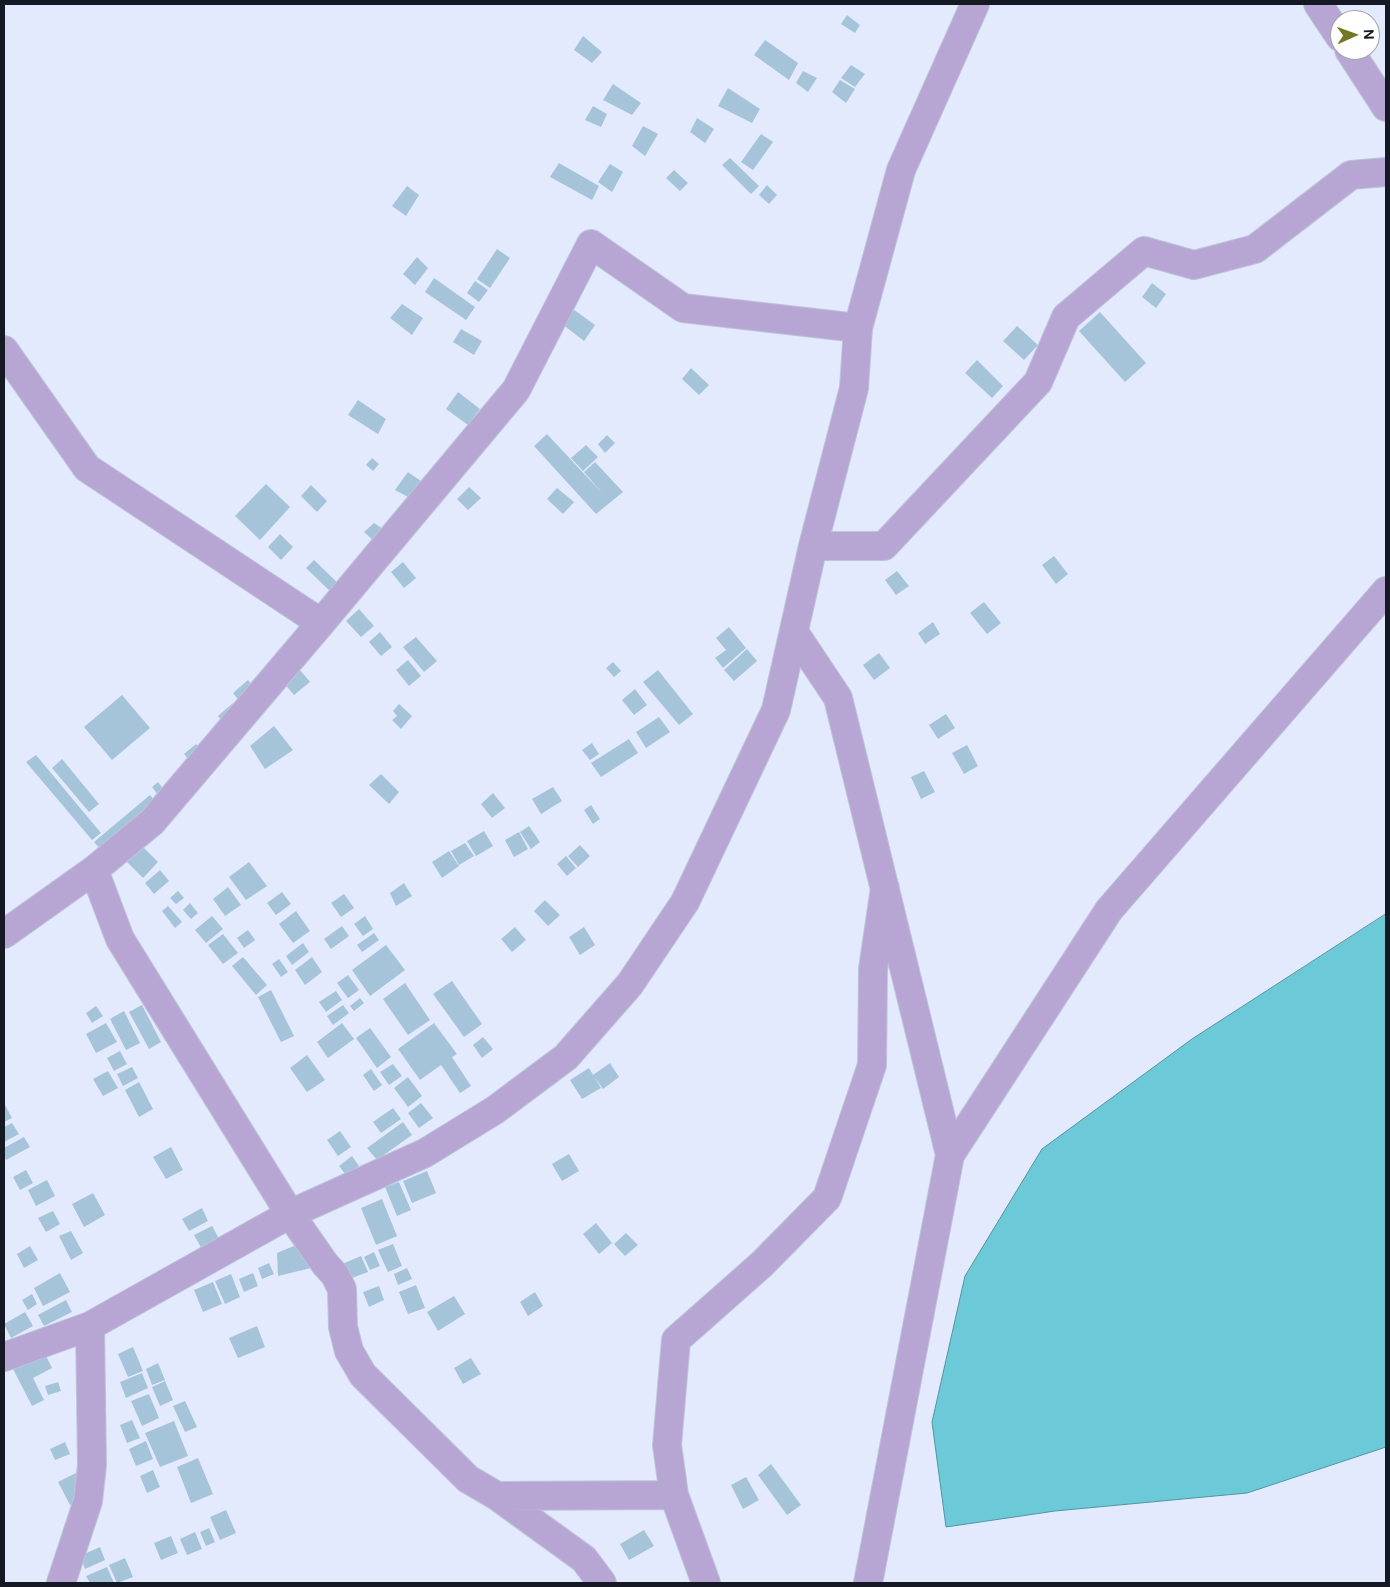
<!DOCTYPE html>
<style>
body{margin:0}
#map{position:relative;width:1390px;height:1587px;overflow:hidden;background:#e3eafe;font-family:"DM Sans",sans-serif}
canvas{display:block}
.frame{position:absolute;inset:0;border:5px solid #151924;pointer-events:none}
.north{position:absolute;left:1330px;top:10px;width:50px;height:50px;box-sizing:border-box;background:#fff;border:1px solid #a1a3a7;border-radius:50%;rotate:88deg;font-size:14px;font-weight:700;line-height:20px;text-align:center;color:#151924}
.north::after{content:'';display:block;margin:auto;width:18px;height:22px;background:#717821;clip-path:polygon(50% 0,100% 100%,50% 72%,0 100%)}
</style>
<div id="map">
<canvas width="1390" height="1587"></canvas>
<div class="frame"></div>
<div class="north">N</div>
</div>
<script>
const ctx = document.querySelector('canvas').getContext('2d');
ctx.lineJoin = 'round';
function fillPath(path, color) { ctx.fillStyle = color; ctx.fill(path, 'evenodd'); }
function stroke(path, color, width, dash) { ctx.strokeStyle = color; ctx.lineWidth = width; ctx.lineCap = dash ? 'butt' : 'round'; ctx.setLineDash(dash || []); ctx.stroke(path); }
const water = new Path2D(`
 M 1386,914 L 1386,1447 L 1247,1493 L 1055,1511 L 946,1527 L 932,1422 L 965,1276 L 1042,1149 L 1192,1039 Z`);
const building = new Path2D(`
 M 847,15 L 860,25 L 855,33 L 841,24 Z
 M 583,36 L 602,52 L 592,63 L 574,50 Z
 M 765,40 L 798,63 L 789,80 L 754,55 Z
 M 851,65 L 865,74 L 855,87 L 841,78 Z
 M 803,71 L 817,78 L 808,92 L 796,83 Z
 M 840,80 L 855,89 L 846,103 L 832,92 Z
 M 613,84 L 641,103 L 632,115 L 603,100 Z
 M 728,88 L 760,109 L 752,123 L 718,106 Z
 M 593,106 L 607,114 L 601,127 L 585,120 Z
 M 697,118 L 714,129 L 705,143 L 690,132 Z
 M 643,126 L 658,134 L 645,156 L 632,146 Z
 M 761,134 L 773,142 L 753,170 L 741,162 Z
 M 730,158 L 759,186 L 751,194 L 722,165 Z
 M 559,163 L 599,186 L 592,200 L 550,177 Z
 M 610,164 L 623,172 L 612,192 L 598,182 Z
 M 674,170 L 688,183 L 680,191 L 666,178 Z
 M 767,185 L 777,195 L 769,204 L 759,195 Z
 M 407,186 L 419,195 L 406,216 L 392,206 Z
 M 497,249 L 510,258 L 490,288 L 477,279 Z
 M 417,257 L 428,268 L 415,285 L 403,274 Z
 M 434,278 L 475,307 L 466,320 L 425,292 Z
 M 475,281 L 488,290 L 479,302 L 467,293 Z
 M 1152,283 L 1166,294 L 1156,308 L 1142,297 Z
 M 402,304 L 423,318 L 412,335 L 390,318 Z
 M 573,309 L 595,325 L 584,341 L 562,324 Z
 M 1100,312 L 1146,363 L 1125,382 L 1079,331 Z
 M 1017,326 L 1038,345 L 1024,360 L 1003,341 Z
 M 461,329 L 482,341 L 474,355 L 453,342 Z
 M 977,360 L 1003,386 L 992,398 L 965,373 Z
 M 691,368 L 709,385 L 699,395 L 682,379 Z
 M 458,392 L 480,409 L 468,425 L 446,409 Z
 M 358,400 L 386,419 L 378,434 L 348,415 Z
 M 547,434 L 603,494 L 584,472 L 595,462 L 623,492 L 596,514 L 534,446 Z
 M 607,435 L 615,443 L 605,453 L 598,444 Z
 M 586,445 L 598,457 L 583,471 L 571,458 Z
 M 372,458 L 379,464 L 373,471 L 366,465 Z
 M 408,472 L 421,481 L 410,498 L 395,490 Z
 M 266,484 L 290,507 L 260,540 L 235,516 Z
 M 311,485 L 327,501 L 317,512 L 301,496 Z
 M 469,487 L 481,498 L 468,510 L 457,499 Z
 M 557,488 L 574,502 L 563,514 L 547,499 Z
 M 374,523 L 386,531 L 378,545 L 364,532 Z
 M 280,534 L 293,547 L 281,560 L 268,547 Z
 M 1054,556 L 1068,574 L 1056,584 L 1042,565 Z
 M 314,560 L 340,585 L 332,593 L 306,568 Z
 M 403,562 L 416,578 L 404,588 L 391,572 Z
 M 897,571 L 909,586 L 896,595 L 885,580 Z
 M 984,602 L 1001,623 L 987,634 L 970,613 Z
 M 359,609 L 374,626 L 361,637 L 346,621 Z
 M 933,622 L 940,634 L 925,644 L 918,633 Z
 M 729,627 L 746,648 L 723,668 L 715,658 L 726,650 L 716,638 Z
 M 380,632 L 392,647 L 381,656 L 369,642 Z
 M 416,637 L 437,661 L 424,672 L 403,647 Z
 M 747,649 L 757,661 L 734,681 L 724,670 Z
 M 879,653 L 890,668 L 874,680 L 863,665 Z
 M 408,660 L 421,676 L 409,686 L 396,670 Z
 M 613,662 L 621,671 L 614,677 L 606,668 Z
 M 299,669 L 310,682 L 294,695 L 283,682 Z
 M 658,670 L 693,714 L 679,725 L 643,682 Z
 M 248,680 L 259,694 L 244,707 L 233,693 Z
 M 635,689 L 647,705 L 634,715 L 622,700 Z
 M 122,695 L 150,728 L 112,760 L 84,727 Z
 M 233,703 L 241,713 L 226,726 L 218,716 Z
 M 399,704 L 412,716 L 401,729 L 392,720 L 397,716 L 393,711 Z
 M 946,714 L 955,728 L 938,739 L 929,725 Z
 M 659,717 L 670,732 L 646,748 L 636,732 Z
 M 274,726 L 293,750 L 265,769 L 250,746 Z
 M 629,739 L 638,753 L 601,777 L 591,763 Z
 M 592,743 L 599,754 L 590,760 L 582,750 Z
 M 196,744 L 206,756 L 194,766 L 184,754 Z
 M 967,745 L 978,766 L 964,774 L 952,753 Z
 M 36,755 L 101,833 L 92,840 L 26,762 Z
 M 62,759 L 99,804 L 89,812 L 52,768 Z
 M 924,771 L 935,792 L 921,799 L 911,777 Z
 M 381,774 L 399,792 L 389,804 L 369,785 Z
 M 158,782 L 167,794 L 161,799 L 152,787 Z
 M 553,787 L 562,801 L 541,814 L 532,799 Z
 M 493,793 L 505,808 L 492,818 L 481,804 Z
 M 150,795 L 161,808 L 105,855 L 94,842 Z
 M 591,805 L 600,819 L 593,824 L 584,810 Z
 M 529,826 L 540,842 L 531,849 L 520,832 Z
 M 484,831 L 493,846 L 476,856 L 467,841 Z
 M 519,832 L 528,849 L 514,857 L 505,840 Z
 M 136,840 L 158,862 L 143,878 L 121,856 Z
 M 465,843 L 474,856 L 459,865 L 451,851 Z
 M 580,845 L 590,856 L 578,867 L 568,856 Z
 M 449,851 L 459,866 L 442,878 L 432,862 Z
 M 566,856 L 576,868 L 567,876 L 557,864 Z
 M 249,862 L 267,886 L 246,900 L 229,877 Z
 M 160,870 L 169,881 L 154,894 L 145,883 Z
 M 404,883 L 412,896 L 396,906 L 390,893 Z
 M 228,887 L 241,905 L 225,916 L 213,899 Z
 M 178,891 L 184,898 L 176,904 L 170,898 Z
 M 282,892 L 291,904 L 276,915 L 267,903 Z
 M 344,894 L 354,908 L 341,917 L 331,903 Z
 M 545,900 L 560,915 L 548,926 L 534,911 Z
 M 190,903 L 198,913 L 191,919 L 183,910 Z
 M 168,906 L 182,922 L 175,928 L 162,911 Z
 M 296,911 L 310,931 L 293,943 L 279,924 Z
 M 212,916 L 223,929 L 206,943 L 195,930 Z
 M 365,916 L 373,929 L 363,936 L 354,924 Z
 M 342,926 L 349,936 L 331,949 L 324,939 Z
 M 515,927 L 526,940 L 512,952 L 501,939 Z
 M 584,927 L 595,945 L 580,955 L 569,937 Z
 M 248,930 L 255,940 L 244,948 L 237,938 Z
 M 374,933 L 379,940 L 362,952 L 357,945 Z
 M 223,934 L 238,953 L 223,964 L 208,945 Z
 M 303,943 L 309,952 L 292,965 L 286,956 Z
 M 386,945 L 405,970 L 370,996 L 352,970 Z
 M 243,957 L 267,985 L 256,995 L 232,966 Z
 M 312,957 L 322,972 L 305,985 L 295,970 Z
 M 279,959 L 288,972 L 281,977 L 272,964 Z
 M 348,975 L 359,990 L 348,998 L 337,983 Z
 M 452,981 L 482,1024 L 464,1037 L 433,994 Z
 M 405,983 L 430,1020 L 408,1035 L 383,999 Z
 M 271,990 L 294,1036 L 281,1042 L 258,997 Z
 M 336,991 L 342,1000 L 326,1012 L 319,1002 Z
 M 360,998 L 364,1003 L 354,1011 L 350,1006 Z
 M 142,1005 L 161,1042 L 149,1049 L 129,1012 Z
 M 343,1005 L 349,1013 L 333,1025 L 327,1016 Z
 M 96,1006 L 103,1016 L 92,1023 L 86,1013 Z
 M 124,1011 L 140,1043 L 126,1050 L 110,1019 Z
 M 106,1023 L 117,1042 L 96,1053 L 86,1034 Z
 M 342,1023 L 354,1039 L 328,1058 L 317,1042 Z
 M 434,1023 L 457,1054 L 452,1057 L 471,1086 L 460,1093 L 441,1065 L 420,1080 L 398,1049 Z
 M 370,1028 L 391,1057 L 377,1068 L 356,1038 Z
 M 483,1037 L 493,1049 L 482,1058 L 473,1045 Z
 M 120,1051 L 127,1064 L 114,1071 L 107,1058 Z
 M 307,1055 L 325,1080 L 307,1092 L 290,1068 Z
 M 610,1063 L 619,1077 L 603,1089 L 593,1075 Z
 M 393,1064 L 402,1076 L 389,1085 L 380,1072 Z
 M 132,1067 L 138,1078 L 123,1086 L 117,1074 Z
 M 589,1068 L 601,1088 L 582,1099 L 570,1080 Z
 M 371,1069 L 382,1085 L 374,1091 L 363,1075 Z
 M 108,1071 L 118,1088 L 103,1096 L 93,1079 Z
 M 408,1077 L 422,1096 L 408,1107 L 394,1088 Z
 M 139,1082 L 153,1109 L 139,1117 L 125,1090 Z
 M 4,1103 L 12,1118 L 4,1122 Z
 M 421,1103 L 433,1118 L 419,1128 L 408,1113 Z
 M 393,1108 L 401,1119 L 381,1133 L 373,1122 Z
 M 403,1122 L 412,1135 L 377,1160 L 367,1148 Z
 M 12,1123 L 19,1134 L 4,1142 L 4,1127 Z
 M 340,1131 L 351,1147 L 338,1156 L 327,1140 Z
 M 24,1137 L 30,1147 L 6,1160 L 4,1156 L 4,1148 Z
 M 171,1147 L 183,1170 L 166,1179 L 153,1157 Z
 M 569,1154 L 579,1171 L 562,1181 L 552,1164 Z
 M 352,1156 L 359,1166 L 346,1175 L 339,1166 Z
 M 26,1170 L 33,1183 L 20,1190 L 13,1177 Z
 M 427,1171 L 436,1193 L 412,1203 L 403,1181 Z
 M 47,1180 L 55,1196 L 36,1206 L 28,1190 Z
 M 399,1182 L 411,1210 L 397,1216 L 385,1187 Z
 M 93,1193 L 105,1215 L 84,1227 L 72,1204 Z
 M 382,1199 L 397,1236 L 376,1245 L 361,1208 Z
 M 202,1208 L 208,1221 L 189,1231 L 182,1219 Z
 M 53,1211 L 60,1224 L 46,1232 L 38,1218 Z
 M 596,1223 L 612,1243 L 599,1254 L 583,1234 Z
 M 212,1226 L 221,1242 L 203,1251 L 194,1235 Z
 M 71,1231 L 83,1253 L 71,1260 L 59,1236 Z
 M 626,1233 L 638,1245 L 625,1256 L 614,1244 Z
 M 308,1240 L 315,1267 L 278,1276 L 277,1253 Z
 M 393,1244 L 402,1266 L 388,1272 L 378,1250 Z
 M 30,1246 L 38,1260 L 24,1268 L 17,1254 Z
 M 374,1252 L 380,1266 L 370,1270 L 364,1257 Z
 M 361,1256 L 368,1272 L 349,1279 L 342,1264 Z
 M 269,1263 L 274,1274 L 262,1279 L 258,1268 Z
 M 407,1268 L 412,1279 L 398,1285 L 394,1274 Z
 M 60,1273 L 70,1292 L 43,1306 L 34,1288 Z
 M 253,1273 L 258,1286 L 244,1292 L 239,1279 Z
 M 231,1274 L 240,1297 L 225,1304 L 215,1281 Z
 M 213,1282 L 222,1304 L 203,1312 L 194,1290 Z
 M 416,1285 L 425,1308 L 408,1314 L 399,1292 Z
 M 379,1286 L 384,1300 L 369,1307 L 363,1292 Z
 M 535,1292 L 543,1306 L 528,1316 L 520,1302 Z
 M 32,1294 L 37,1304 L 28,1310 L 22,1300 Z
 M 454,1296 L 465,1314 L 438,1331 L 427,1312 Z
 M 66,1300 L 72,1312 L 44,1326 L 38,1315 Z
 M 25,1312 L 33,1326 L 11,1338 L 4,1324 Z
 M 257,1326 L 265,1347 L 238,1358 L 229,1338 Z
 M 133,1347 L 143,1371 L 128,1377 L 118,1354 Z
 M 44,1352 L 52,1368 L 33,1378 L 44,1400 L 32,1406 L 13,1369 Z
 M 471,1358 L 481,1374 L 463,1384 L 454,1368 Z
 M 158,1363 L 165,1380 L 152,1385 L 146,1369 Z
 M 142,1373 L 148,1388 L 126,1398 L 120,1382 Z
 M 165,1381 L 173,1400 L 160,1406 L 152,1387 Z
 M 58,1382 L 61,1391 L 48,1395 L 45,1386 Z
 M 149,1394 L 159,1418 L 142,1426 L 131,1401 Z
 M 185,1401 L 197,1427 L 185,1432 L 173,1406 Z
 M 132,1420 L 140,1438 L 127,1443 L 120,1425 Z
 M 174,1421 L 188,1456 L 160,1467 L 145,1433 Z
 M 146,1441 L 153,1459 L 136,1466 L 129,1449 Z
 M 65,1442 L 70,1454 L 55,1460 L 50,1449 Z
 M 198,1458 L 213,1494 L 191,1503 L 177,1467 Z
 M 771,1464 L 801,1505 L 787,1515 L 758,1475 Z
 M 88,1467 L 99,1490 L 70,1505 L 58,1482 Z
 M 153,1470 L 160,1487 L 147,1493 L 140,1476 Z
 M 746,1477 L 759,1500 L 743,1509 L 731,1485 Z
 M 226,1510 L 236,1533 L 220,1540 L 210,1517 Z
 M 209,1528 L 215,1542 L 206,1546 L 200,1532 Z
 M 644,1530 L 654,1546 L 629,1560 L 620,1544 Z
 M 195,1532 L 202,1549 L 187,1555 L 180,1539 Z
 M 171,1536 L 178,1553 L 161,1560 L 154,1543 Z
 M 100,1547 L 105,1560 L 85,1569 L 80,1556 Z
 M 125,1558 L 133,1577 L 117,1583 L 109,1565 Z
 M 107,1567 L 114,1583 L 90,1583 L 86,1576 Z`);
const minor = new Path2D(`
 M 1318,4 L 1340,37
 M 1349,50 L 1386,107
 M 4,350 L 87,468 L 321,623
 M 813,546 L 884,546 L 1038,382 L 1066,317 L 1144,251 L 1194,265 L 1255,249 L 1351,175 L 1386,172
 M 794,632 L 838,698 L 950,1155
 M 94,870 L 120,939 L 290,1214 L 325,1264 L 335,1275 L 342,1289 L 343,1327 L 349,1351 L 363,1375 L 468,1479 L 497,1496 L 584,1559 L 602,1583
 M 4,934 L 94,870 L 152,822 L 321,623 L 516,390 L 591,244 L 683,308 L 858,328
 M 4,1357 L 90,1326
 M 497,1496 L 674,1495
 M 61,1583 L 88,1501 L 92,1465 L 90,1326 L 290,1214 L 425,1153 L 495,1110 L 566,1057 L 630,984 L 685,902 L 776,710 L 813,546 L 854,388 L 858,328 L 901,170 L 975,4
 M 706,1583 L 674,1495 L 667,1445 L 676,1340 L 762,1264 L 827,1198 L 872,1065 L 873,969 L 885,888
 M 868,1583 L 950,1155 L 1109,910 L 1386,591`);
fillPath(water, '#6cc9d7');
stroke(water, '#5294a1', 1);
fillPath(building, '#a5c4da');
stroke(minor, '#bec4d7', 30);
stroke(minor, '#b7a6d4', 28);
</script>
